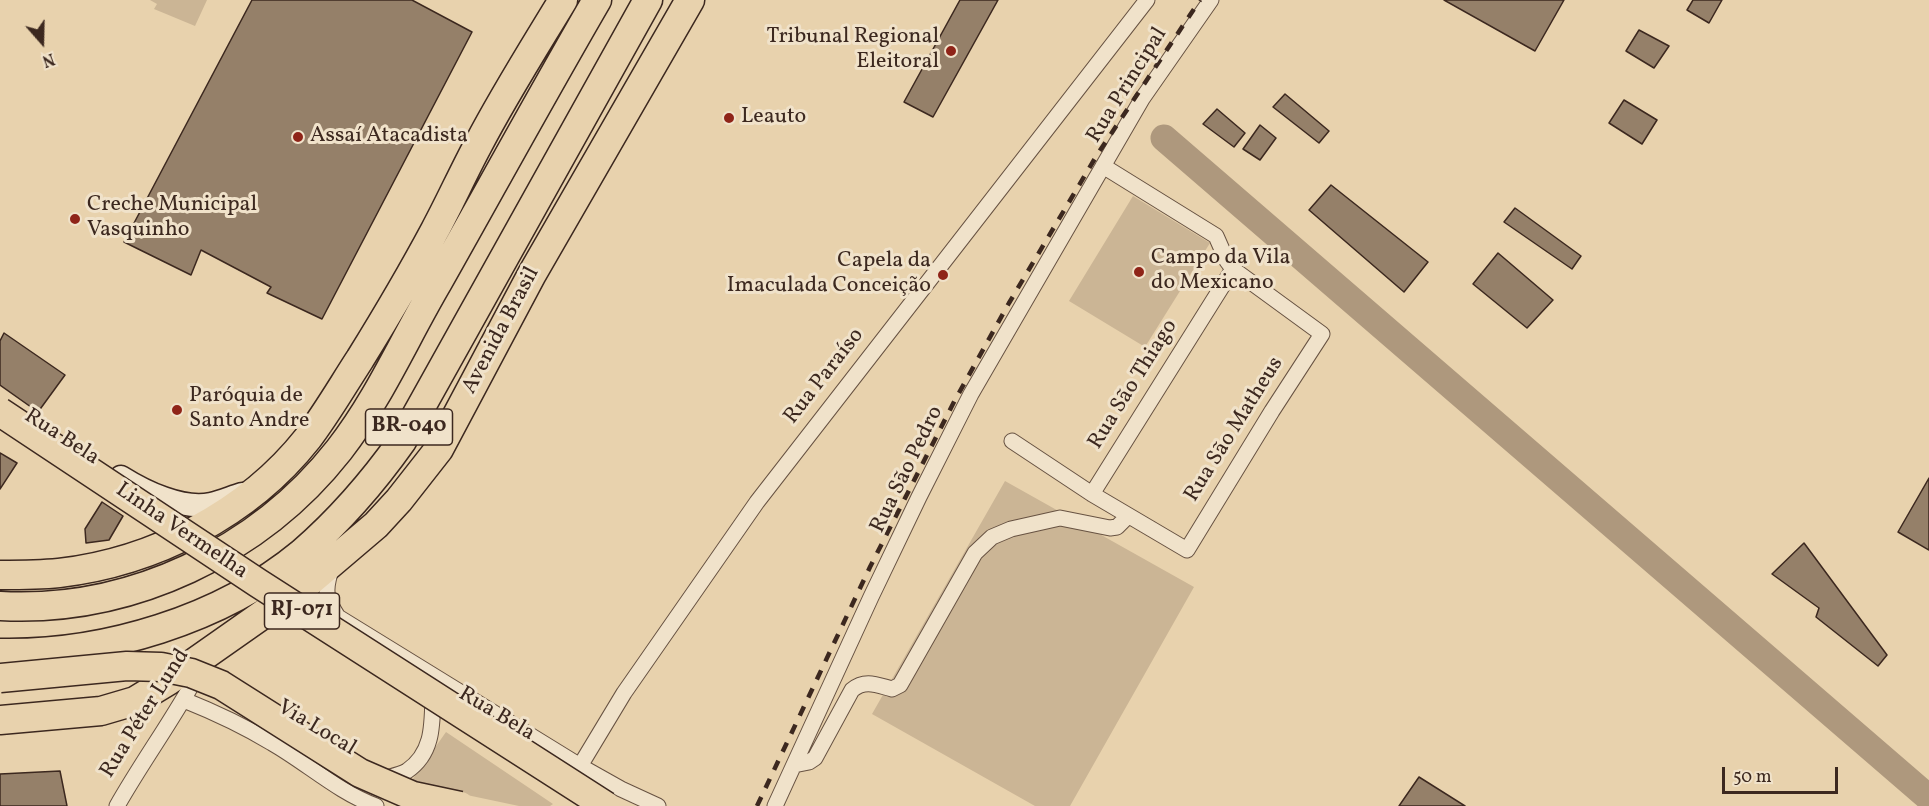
<!DOCTYPE html>
<meta charset="utf-8">
<style>
body{margin:0}
#map{position:relative;width:1929px;height:806px;overflow:hidden;background:#e8d2ad;font-family:Vollkorn,serif}
canvas{display:block}
.north{position:absolute;left:12px;top:12px;width:60px;height:60px;-webkit-text-stroke:4px #f0e2ca;paint-order:stroke;rotate:160deg;font-size:16px;font-weight:700;line-height:24px;text-align:center;color:#3c281f}
.north::after{content:'';display:block;margin:auto;width:21px;height:27px;background:#3c281f;clip-path:polygon(50% 0,100% 100%,50% 72%,0 100%)}
.scale{position:absolute;left:1722px;top:767px;width:116px;height:27px;box-sizing:border-box;border:3px solid #3c281f;border-top:0;padding-left:8px;font-size:18px;line-height:21px;white-space:nowrap;color:#3c281f;-webkit-text-stroke:4px #f0e2ca;paint-order:stroke}
</style>
<div id="map">
<canvas width="1929" height="806"></canvas>
<div class="north">N</div>
<div class="scale">50 m</div>
</div>
<script>
const ctx = document.querySelector('canvas').getContext('2d');
ctx.lineJoin = 'round';
function fillPath(path, color) { ctx.fillStyle = color; ctx.fill(path, 'evenodd'); }
function stroke(path, color, width, dash) { ctx.strokeStyle = color; ctx.lineWidth = width; ctx.lineCap = dash ? 'butt' : 'round'; ctx.setLineDash(dash || []); ctx.stroke(path); }
function label(font, color, halo, rows, align = 'center') {
  ctx.font = font + ' Vollkorn,serif'; ctx.lineWidth = 6; ctx.setLineDash([]); ctx.textBaseline = 'middle'; ctx.strokeStyle = halo; ctx.fillStyle = color; for (const [text, x, y, turn = 0] of rows) {
    ctx.save(); ctx.translate(x, y); ctx.rotate((+turn || 0) * Math.PI / 180); ctx.textAlign = isNaN(turn) ? turn : align; if (halo) ctx.strokeText(text, 0, 0); ctx.fillText(text, 0, 0); ctx.restore();
  }
}
const green = new Path2D(`
 M 150,0 L 207,0 L 195,26 L 154,9 L 157,4 Z
 M 1133,196 L 1210,243 L 1145,347 L 1069,301 Z
 M 1005,481 L 1194,587 L 1070,806 L 1035,806 L 872,714 Z
 M 446,732 L 553,804 L 550,806 L 519,806 L 410,783 Z`);
const river = new Path2D(`
 M 1164,138 L 1929,798`);
const building = new Path2D(`
 M 252,0 L 412,0 L 472,32 L 322,319 L 267,293 L 271,287 L 201,250 L 191,275 L 124,242 Z
 M 960,0 L 998,0 L 933,117 L 904,102 Z
 M 1444,0 L 1564,0 L 1535,51 Z
 M 1693,0 L 1722,0 L 1709,23 L 1687,10 Z
 M 1639,30 L 1669,46 L 1654,68 L 1626,51 Z
 M 1285,94 L 1329,131 L 1319,143 L 1273,107 Z
 M 1624,100 L 1657,120 L 1642,144 L 1609,123 Z
 M 1217,109 L 1245,133 L 1234,147 L 1203,124 Z
 M 1260,125 L 1276,138 L 1260,160 L 1243,149 Z
 M 1331,185 L 1428,262 L 1404,292 L 1309,210 Z
 M 1515,208 L 1581,256 L 1572,269 L 1504,222 Z
 M 1498,253 L 1553,300 L 1527,328 L 1473,284 Z
 M 4,333 L 65,375 L 38,412 L 0,385 L 0,341 Z
 M 0,453 L 17,463 L 0,489 Z
 M 1929,478 L 1929,550 L 1898,532 Z
 M 102,502 L 123,516 L 109,540 L 86,543 L 85,529 Z
 M 1804,543 L 1887,655 L 1878,666 L 1816,617 L 1819,608 L 1772,574 Z
 M 60,771 L 67,806 L 0,806 L 0,774 Z
 M 1419,777 L 1465,806 L 1399,806 Z`);
const street = new Path2D(`
 M 1012,441 L 1092,494 L 1187,550 L 1272,411 L 1322,334 L 1233,269 L 1227,261 L 1216,236 L 1103,166
 M 1092,494 L 1233,269
 M 332,567 C 324,590 325,597 338,617
 M 320,610 L 338,617 L 580,766 L 621,789 L 658,806
 M 184,700 C 214,712 244,726 272,743 C 307,763 338,792 376,806
 M 794,765 L 809,762 L 815,758 L 852,690 C 865,679 877,685 892,689 L 900,685 L 975,553 L 992,537 L 1011,529 L 1060,518 L 1110,528 L 1117,527 L 1128,516
 M 580,766 L 624,693 L 757,502 L 1147,0
 M 380,780 C 389,777 400,775 407,771 C 435,752 432,721 433,691
 M 117,806 C 143,760 175,717 200,670
 M 775,806 L 871,597 L 919,497 L 971,394 L 1142,99 L 1211,0`);
const secondary = new Path2D(`
 M 121,477 C 145,492 182,510 211,504 C 221,502 232,497 242,494`);
const highway = new Path2D(`
 M 0,575 C 20,575 39,575 59,573 C 154,562 248,514 308,438 C 327,413 343,385 360,359 C 386,317 412,273 435,230 C 450,202 463,173 478,145 C 504,95 534,48 563,0
 M 0,606 C 130,613 259,552 339,450 C 379,399 405,338 438,282 C 491,188 543,93 597,0
 M 0,653 C 104,655 221,620 302,553 C 340,520 373,482 402,441 L 648,0
 M 0,720 L 101,711 L 135,701 L 168,681 L 309,582 L 376,525 L 399,500 L 439,449 L 532,274 L 690,0`);
const rail = new Path2D(`
 M 757,806 L 870,567 L 955,400 L 1009,303 L 1097,155 L 1200,0`);
const highwayBridge = new Path2D(`
 M 0,412 L 258,583 L 606,806
 M 0,678 L 127,666 L 161,667 L 191,673 L 221,685 L 360,773 L 413,796 L 460,806`);
const markers = [
 [951,51,6,"#8f2418"],
 [729,118,6,"#8f2418"],
 [298,137,6,"#8f2418"],
 [75,219,6,"#8f2418"],
 [1139,272,6,"#8f2418"],
 [943,275,6,"#8f2418"],
 [177,410,6,"#8f2418"]
];
const shields = [
 [409,427,87],
 [302,611,75]
];
const shieldNames = [
 ["BR-040",409,427],
 ["RJ-071",302,611]
];
const poiNames = [
 ["Tribunal Regional",939,38,"right"],
 ["Eleitoral",939,63,"right"],
 ["Leauto",741,118],
 ["Assaí Atacadista",310,137],
 ["Creche Municipal",87,206],
 ["Vasquinho",87,231],
 ["Campo da Vila",1151,259],
 ["do Mexicano",1151,284],
 ["Capela da",931,262,"right"],
 ["Imaculada Conceição",931,287,"right"],
 ["Paróquia de",189,397],
 ["Santo Andre",189,422]
];
const streetNames = [
 ["Rua Principal",1128,86,-58],
 ["Avenida Brasil",502,331,-62],
 ["Rua Paraíso",825,377,-52],
 ["Rua São Thiago",1134,385,-58],
 ["Rua São Matheus",1235,430,-58],
 ["Rua Bela",61,438,33],
 ["Rua São Pedro",908,470,-64],
 ["Linha Vermelha",181,532,34],
 ["Rua Péter Lund",146,714,-58],
 ["Rua Bela",496,715,31],
 ["Via Local",316,729,31]
];
fillPath(green, '#cbb595');
stroke(river, '#ae987d', 27);
fillPath(building, '#958069');
stroke(building, '#3c281f', 1.5);
stroke(street, '#675242', 17);
stroke(secondary, '#3c281f', 25);
stroke(highway, '#3c281f', 31);
stroke(street, '#f0e2ca', 15);
stroke(secondary, '#f0e2ca', 22);
stroke(highway, '#e8d2ad', 28);
stroke(rail, '#3c281f', 4.5, [10, 10]);
stroke(highwayBridge, '#3c281f', 31, []);
stroke(highwayBridge, '#e8d2ad', 28);
for (const [x, y, r, color] of markers) { const dot = new Path2D(); dot.arc(x, y, r, 0, 2 * Math.PI); ctx.fillStyle = color; ctx.fill(dot); stroke(dot, '#f0e2ca', 2); }
for (const [x, y, w] of shields) { const box = new Path2D(); box.roundRect(x - w / 2, y - 18, w, 36, 4.5); ctx.fillStyle = '#f0e2ca'; ctx.fill(box); stroke(box, '#3c281f', 1.5); }
label('bold 21px', '#3c281f', null, shieldNames);
label('22px', '#3c281f', '#f0e2ca', poiNames, 'left');
label('22px', '#3c281f', '#f0e2ca', streetNames);
</script>
